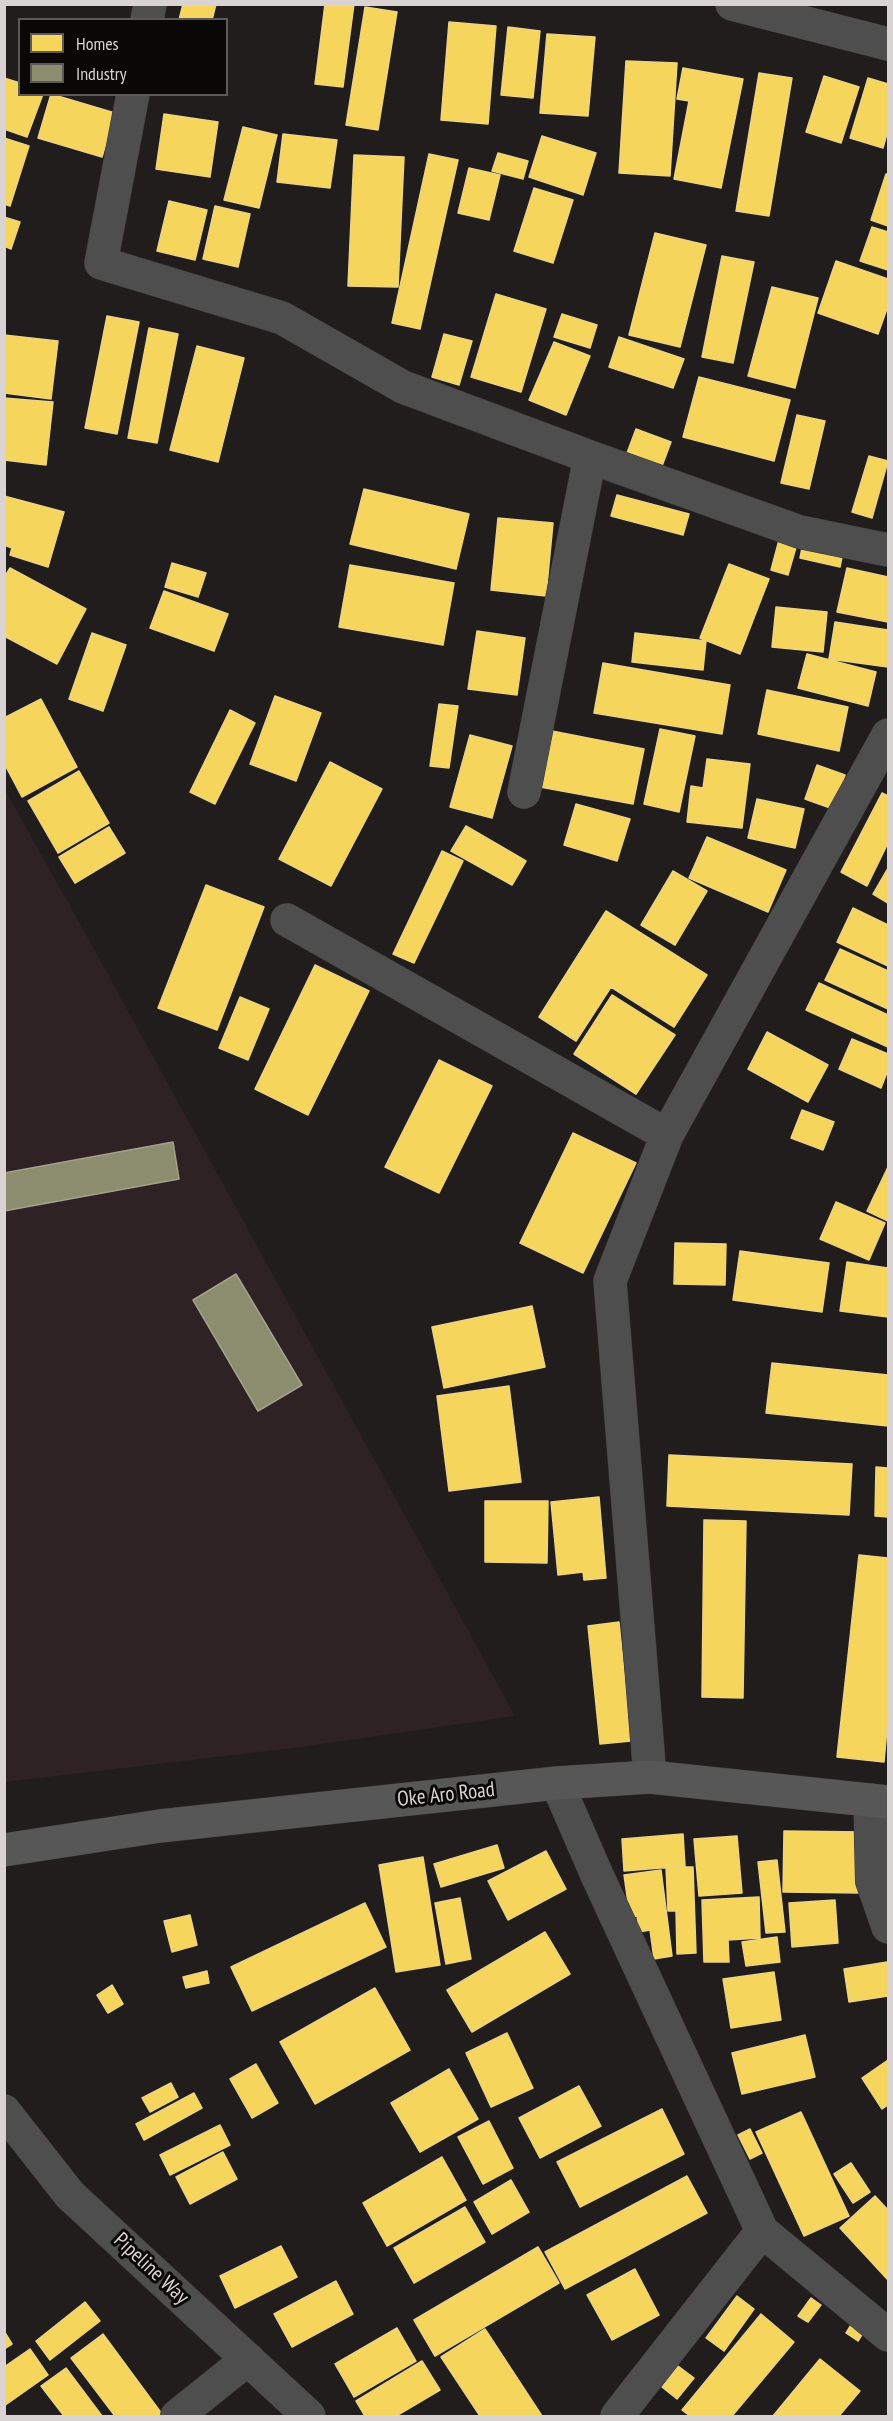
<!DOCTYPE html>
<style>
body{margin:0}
#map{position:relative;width:893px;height:2421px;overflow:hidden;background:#221d1d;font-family:"PT Sans Narrow",sans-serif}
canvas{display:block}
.frame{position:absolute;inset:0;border:6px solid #d9d3d4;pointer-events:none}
.legend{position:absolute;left:18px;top:18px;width:210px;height:78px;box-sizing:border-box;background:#0a0707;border:2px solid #5d5959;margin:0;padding:8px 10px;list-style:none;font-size:18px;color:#d9d3d4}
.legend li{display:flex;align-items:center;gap:12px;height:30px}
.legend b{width:30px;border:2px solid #5d5959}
</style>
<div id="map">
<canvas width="893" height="2421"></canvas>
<div class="frame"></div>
<ul class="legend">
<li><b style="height:16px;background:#f6d55c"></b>Homes</li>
<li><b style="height:16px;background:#8c8c6e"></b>Industry</li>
</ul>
</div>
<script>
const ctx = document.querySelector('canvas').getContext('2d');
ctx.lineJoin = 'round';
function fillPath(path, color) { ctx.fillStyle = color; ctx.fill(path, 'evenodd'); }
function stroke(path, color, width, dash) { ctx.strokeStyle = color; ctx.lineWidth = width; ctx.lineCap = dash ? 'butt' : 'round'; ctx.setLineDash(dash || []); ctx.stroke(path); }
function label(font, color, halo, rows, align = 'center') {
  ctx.font = font + ' "PT Sans Narrow",sans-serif'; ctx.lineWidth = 6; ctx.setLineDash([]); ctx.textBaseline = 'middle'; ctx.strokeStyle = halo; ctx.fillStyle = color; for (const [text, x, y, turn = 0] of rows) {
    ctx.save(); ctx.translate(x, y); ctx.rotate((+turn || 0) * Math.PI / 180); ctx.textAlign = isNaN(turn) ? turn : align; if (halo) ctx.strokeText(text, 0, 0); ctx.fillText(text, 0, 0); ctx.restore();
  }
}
const built = new Path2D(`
 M 4,788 L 89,940 L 515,1716 L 301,1747 L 5,1782 Z`);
const homes = new Path2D(`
 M 183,4 L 216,4 L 212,20 L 179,20 Z
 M 325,4 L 354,4 L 343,87 L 315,84 Z
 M 365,7 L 397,12 L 378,130 L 346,125 Z
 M 449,22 L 496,26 L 488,124 L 441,120 Z
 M 508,27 L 540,31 L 533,98 L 501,95 Z
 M 547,34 L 595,37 L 588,116 L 540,113 Z
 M 626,61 L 677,63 L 670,176 L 619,173 Z
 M 683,68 L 743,79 L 721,188 L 674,179 L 689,101 L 677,99 Z
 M 759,73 L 792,78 L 769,216 L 736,211 Z
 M 824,76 L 859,87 L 841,143 L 806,132 Z
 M 4,78 L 20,83 L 20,94 L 43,94 L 27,137 L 4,129 Z
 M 868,78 L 888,84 L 888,130 L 883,148 L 850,138 Z
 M 51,94 L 115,113 L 102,157 L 38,138 Z
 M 164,114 L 218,122 L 210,177 L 156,169 Z
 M 243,127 L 277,135 L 259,208 L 224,200 Z
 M 283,134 L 337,140 L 330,188 L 277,182 Z
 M 542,136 L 596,153 L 583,195 L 529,177 Z
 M 4,138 L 29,146 L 10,206 L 4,204 Z
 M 498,153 L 528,161 L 523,179 L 492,171 Z
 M 429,154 L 458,160 L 420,329 L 392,323 Z
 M 354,155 L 404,157 L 398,287 L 348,286 Z
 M 469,168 L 500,175 L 489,220 L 458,213 Z
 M 886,174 L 888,174 L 888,226 L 871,220 Z
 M 534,188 L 573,200 L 553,263 L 514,251 Z
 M 169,201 L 207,210 L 195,260 L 157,251 Z
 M 215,206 L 250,214 L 238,267 L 203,259 Z
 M 4,217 L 20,222 L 11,249 L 4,246 Z
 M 872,227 L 888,232 L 888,270 L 860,261 Z
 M 655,233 L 706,245 L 680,347 L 629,335 Z
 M 722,256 L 754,262 L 733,363 L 702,357 Z
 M 836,261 L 888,279 L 888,306 L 878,334 L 818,313 Z
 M 772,287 L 818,298 L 795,388 L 748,376 Z
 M 496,294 L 546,309 L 521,392 L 471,377 Z
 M 562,314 L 597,325 L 590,348 L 554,337 Z
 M 107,316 L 139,322 L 117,434 L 85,428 Z
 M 149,328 L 178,334 L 157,443 L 128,438 Z
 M 444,334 L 472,341 L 459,385 L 432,377 Z
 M 4,335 L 58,341 L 51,399 L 4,393 Z
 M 619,337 L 684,359 L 673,388 L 609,367 Z
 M 554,342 L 590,356 L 566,415 L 529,400 Z
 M 197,346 L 244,358 L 218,462 L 170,450 Z
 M 699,377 L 790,400 L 774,461 L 683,437 Z
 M 4,398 L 53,402 L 46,465 L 4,460 Z
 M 797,415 L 825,421 L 809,489 L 781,483 Z
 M 636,429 L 671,442 L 662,466 L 627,453 Z
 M 869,456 L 888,461 L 872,518 L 852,512 Z
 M 364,489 L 469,514 L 456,569 L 350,544 Z
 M 617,495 L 689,514 L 683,535 L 611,516 Z
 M 4,496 L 64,512 L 48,567 L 10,555 L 12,548 L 4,545 Z
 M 498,518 L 553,523 L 546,596 L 491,590 Z
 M 779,540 L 797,544 L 788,575 L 771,570 Z
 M 803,543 L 843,552 L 840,567 L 800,558 Z
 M 172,563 L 206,573 L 198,597 L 165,587 Z
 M 729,564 L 769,579 L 740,654 L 700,638 Z
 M 350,565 L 454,583 L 443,645 L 339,627 Z
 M 10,568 L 86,609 L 57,664 L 4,636 L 4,578 Z
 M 847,568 L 888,577 L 888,622 L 837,612 Z
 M 164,591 L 228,614 L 214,651 L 150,628 Z
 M 776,607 L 827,612 L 823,652 L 772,647 Z
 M 835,622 L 888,630 L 888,667 L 829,659 Z
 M 477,631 L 525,638 L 517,695 L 468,689 Z
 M 92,633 L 126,645 L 103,711 L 69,699 Z
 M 635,633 L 706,641 L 703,670 L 632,662 Z
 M 807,654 L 876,672 L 868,706 L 798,688 Z
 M 603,663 L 730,685 L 722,734 L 594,713 Z
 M 767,690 L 848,707 L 839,751 L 758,734 Z
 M 275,696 L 321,713 L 296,781 L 250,764 Z
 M 41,699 L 77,767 L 22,797 L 4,763 L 4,718 Z
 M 439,704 L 458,706 L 449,768 L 430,766 Z
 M 230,710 L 255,723 L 215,804 L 190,792 Z
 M 660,729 L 695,736 L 679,812 L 644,804 Z
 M 552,731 L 644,749 L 633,804 L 540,787 Z
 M 470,735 L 512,746 L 492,818 L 450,807 Z
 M 707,759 L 750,764 L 742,828 L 687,822 L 691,786 L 703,788 Z
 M 330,762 L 382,789 L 331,886 L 279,859 Z
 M 817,765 L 845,775 L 833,809 L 805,799 Z
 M 79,771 L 109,823 L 58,853 L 28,801 Z
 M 882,793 L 888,796 L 888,843 L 867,886 L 841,872 Z
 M 757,799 L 804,809 L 795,848 L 748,838 Z
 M 576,804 L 630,819 L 617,861 L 564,845 Z
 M 466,826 L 526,861 L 512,885 L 451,851 Z
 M 109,827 L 125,853 L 75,883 L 59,857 Z
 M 707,837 L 786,870 L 768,912 L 689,878 Z
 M 442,851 L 463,861 L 414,963 L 393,954 Z
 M 888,868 L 888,903 L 873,894 Z
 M 673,871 L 707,891 L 675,945 L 641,925 Z
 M 206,885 L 264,907 L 217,1030 L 158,1008 Z
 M 853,908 L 888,925 L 888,966 L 837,942 Z
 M 606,911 L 707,975 L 674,1027 L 611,987 L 576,1041 L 539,1017 Z
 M 840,949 L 888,971 L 888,1009 L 825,980 Z
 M 315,965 L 369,991 L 308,1115 L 255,1089 Z
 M 819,983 L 888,1015 L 888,1047 L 806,1010 Z
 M 612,995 L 675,1035 L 636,1094 L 574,1054 Z
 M 240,997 L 269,1009 L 248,1060 L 219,1048 Z
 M 767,1032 L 828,1065 L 808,1102 L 748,1069 Z
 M 852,1039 L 888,1054 L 888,1070 L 881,1088 L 839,1069 Z
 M 439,1060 L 492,1086 L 439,1193 L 385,1167 Z
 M 802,1110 L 834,1122 L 823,1150 L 791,1138 Z
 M 573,1133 L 636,1163 L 583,1273 L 520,1243 Z
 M 888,1167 L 888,1221 L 867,1211 Z
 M 836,1202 L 885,1223 L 869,1260 L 820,1239 Z
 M 675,1243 L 726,1244 L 725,1285 L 674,1284 Z
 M 740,1251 L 829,1263 L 822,1312 L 733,1300 Z
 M 847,1262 L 888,1268 L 888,1317 L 840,1311 Z
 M 532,1306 L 545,1367 L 444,1388 L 432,1327 Z
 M 772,1363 L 888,1375 L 888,1426 L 766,1413 Z
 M 509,1386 L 521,1482 L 449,1491 L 437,1396 Z
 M 669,1455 L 852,1464 L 849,1515 L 667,1506 Z
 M 876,1467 L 888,1468 L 888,1517 L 875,1516 Z
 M 599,1497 L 606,1578 L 584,1580 L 583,1572 L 558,1575 L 551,1502 Z
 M 485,1501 L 548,1501 L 547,1563 L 485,1562 Z
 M 704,1520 L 746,1521 L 743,1698 L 702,1697 Z
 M 859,1555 L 888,1558 L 888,1717 L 884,1762 L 837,1757 Z
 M 619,1622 L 631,1741 L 600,1744 L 588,1626 Z
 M 784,1831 L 864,1832 L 863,1893 L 783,1892 Z
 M 683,1834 L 685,1866 L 624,1871 L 622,1839 Z
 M 737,1836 L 742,1893 L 699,1896 L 694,1839 Z
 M 497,1845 L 504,1868 L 441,1887 L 434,1864 Z
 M 546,1851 L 566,1889 L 508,1920 L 488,1881 Z
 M 423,1857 L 440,1965 L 396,1972 L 379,1865 Z
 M 777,1860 L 785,1932 L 766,1933 L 758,1862 Z
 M 666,1867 L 693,1867 L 696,1953 L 677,1954 L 676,1911 L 668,1911 Z
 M 661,1870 L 672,1956 L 654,1959 L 650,1930 L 639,1932 L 637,1916 L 630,1917 L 624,1875 Z
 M 759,1897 L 760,1938 L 728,1940 L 729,1962 L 704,1962 L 702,1900 Z
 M 460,1898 L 471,1959 L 446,1964 L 435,1903 Z
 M 835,1900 L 838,1943 L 792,1947 L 789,1903 Z
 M 365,1903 L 386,1947 L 252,2011 L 231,1967 Z
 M 190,1915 L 197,1945 L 172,1952 L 164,1921 Z
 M 545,1932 L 570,1974 L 472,2032 L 447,1990 Z
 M 777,1937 L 780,1962 L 746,1966 L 742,1942 Z
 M 887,1962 L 888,1996 L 849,2002 L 844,1969 Z
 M 207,1971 L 209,1983 L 186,1988 L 183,1977 Z
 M 774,1972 L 781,2020 L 731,2028 L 723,1979 Z
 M 112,1985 L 123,2004 L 108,2013 L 97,1995 Z
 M 375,1988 L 410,2050 L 315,2104 L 280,2042 Z
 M 507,2033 L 533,2088 L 491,2107 L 466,2053 Z
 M 805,2035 L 815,2077 L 742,2094 L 732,2053 Z
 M 888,2060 L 888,2105 L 882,2109 L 862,2078 Z
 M 256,2064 L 278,2103 L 252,2118 L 230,2079 Z
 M 449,2069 L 478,2119 L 420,2152 L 391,2103 Z
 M 171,2083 L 178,2097 L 150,2112 L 142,2098 Z
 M 579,2086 L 601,2126 L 540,2158 L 519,2118 Z
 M 194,2093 L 202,2108 L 144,2140 L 136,2124 Z
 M 662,2109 L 684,2154 L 580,2207 L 557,2162 Z
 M 801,2112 L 849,2216 L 804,2236 L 756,2132 Z
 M 489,2121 L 513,2168 L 483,2184 L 458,2137 Z
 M 220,2125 L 230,2145 L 170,2175 L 160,2155 Z
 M 750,2129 L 762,2153 L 750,2159 L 738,2135 Z
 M 223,2152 L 237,2179 L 190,2204 L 176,2177 Z
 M 442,2157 L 466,2200 L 387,2246 L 363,2203 Z
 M 851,2163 L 870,2192 L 853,2203 L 834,2174 Z
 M 687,2176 L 707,2213 L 565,2289 L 545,2252 Z
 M 511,2180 L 529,2212 L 492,2234 L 474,2202 Z
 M 875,2196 L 888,2210 L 888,2280 L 840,2228 Z
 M 465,2207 L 485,2242 L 414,2283 L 394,2248 Z
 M 281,2246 L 297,2277 L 235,2308 L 220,2276 Z
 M 538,2247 L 559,2283 L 435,2356 L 414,2320 Z
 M 635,2269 L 659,2315 L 612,2340 L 587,2295 Z
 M 336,2281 L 353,2314 L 292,2347 L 274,2314 Z
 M 737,2296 L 754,2309 L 724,2351 L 706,2338 Z
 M 811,2298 L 821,2305 L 808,2322 L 798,2316 Z
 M 85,2302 L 100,2321 L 50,2360 L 36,2341 Z
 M 761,2314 L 794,2342 L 732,2416 L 690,2416 L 682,2410 Z
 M 851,2325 L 863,2333 L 858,2341 L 846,2333 Z
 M 397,2328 L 416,2361 L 354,2397 L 335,2364 Z
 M 485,2329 L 542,2416 L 480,2416 L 441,2357 Z
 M 4,2331 L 12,2344 L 4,2349 Z
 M 103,2334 L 162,2414 L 159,2416 L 115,2416 L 71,2358 Z
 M 30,2349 L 48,2375 L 4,2406 L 4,2367 Z
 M 820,2359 L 860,2391 L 839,2416 L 773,2416 Z
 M 422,2361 L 440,2390 L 396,2416 L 365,2416 L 356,2401 Z
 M 678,2366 L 694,2378 L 677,2399 L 662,2387 Z
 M 66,2368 L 102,2416 L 64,2416 L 41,2386 Z`);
const industry = new Path2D(`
 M 173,1142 L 179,1179 L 4,1211 L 4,1173 Z
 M 236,1274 L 302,1385 L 258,1411 L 193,1300 Z`);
const minor = new Path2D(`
 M 732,4 L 888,44
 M 147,20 L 150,4
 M 133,94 L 101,263 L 282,318 L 403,387 L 590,457 L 800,532 L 888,550
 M 524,792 L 590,457
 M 287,920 L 667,1135
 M 650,1777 L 610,1281 L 667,1135 L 888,735
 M 557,1783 L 596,1873 L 762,2231 L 888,2335
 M 870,1800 L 872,1881 L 888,1927
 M 4,2111 L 70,2195 L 309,2416
 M 177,2416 L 248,2359
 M 617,2416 L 762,2231`);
const major = new Path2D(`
 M 4,1850 L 160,1826 L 557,1783 L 650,1777 L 888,1802`);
const streetNames = [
 ["Oke Aro Road",446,1795,-6],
 ["Pipeline Way",151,2269,43]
];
fillPath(built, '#2e2224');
fillPath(homes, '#f6d55c');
stroke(homes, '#edd480', 1.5);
fillPath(industry, '#8c8c6e');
stroke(industry, '#a3a18d', 1.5);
stroke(minor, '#3b3737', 34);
stroke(major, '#3b3737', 34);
stroke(minor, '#4f4e4e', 33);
stroke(major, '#585757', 33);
label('21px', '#d9d3d4', '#0a0707', streetNames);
</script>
